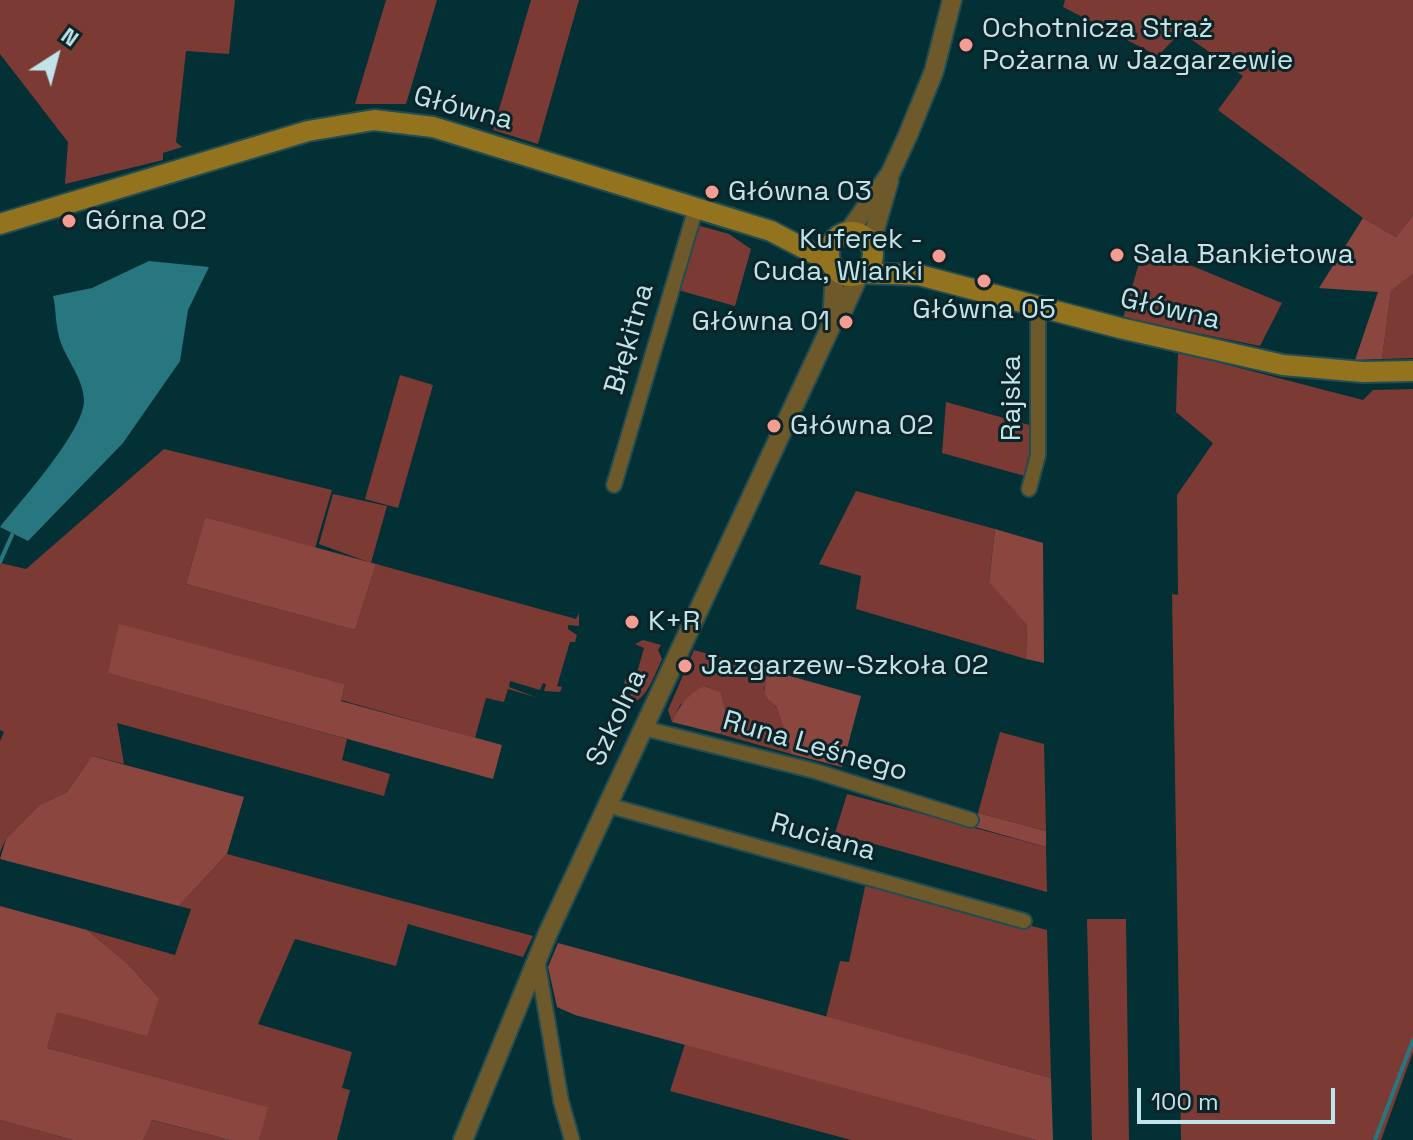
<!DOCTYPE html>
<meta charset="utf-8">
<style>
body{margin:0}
#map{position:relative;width:1413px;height:1140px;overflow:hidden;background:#033035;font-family:"Space Grotesk",sans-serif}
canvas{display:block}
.north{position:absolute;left:16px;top:16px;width:80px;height:80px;-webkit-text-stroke:6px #0c2427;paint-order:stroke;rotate:36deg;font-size:22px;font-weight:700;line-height:32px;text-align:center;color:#c0e4e9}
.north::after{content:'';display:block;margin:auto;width:28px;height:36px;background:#c0e4e9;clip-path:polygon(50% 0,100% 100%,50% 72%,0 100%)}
.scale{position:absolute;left:1137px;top:1088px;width:198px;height:36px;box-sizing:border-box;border:4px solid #c0e4e9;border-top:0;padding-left:10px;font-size:24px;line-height:28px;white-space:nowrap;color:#c0e4e9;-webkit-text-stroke:6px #0c2427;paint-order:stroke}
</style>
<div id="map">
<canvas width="1413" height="1140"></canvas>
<div class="north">N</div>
<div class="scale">100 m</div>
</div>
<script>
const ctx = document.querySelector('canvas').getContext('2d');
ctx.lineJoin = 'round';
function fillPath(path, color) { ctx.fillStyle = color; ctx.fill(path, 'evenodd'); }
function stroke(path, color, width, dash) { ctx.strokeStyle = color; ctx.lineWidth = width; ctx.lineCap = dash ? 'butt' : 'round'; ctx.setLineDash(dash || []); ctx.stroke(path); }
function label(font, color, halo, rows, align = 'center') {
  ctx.font = font + ' "Space Grotesk",sans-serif'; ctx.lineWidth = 6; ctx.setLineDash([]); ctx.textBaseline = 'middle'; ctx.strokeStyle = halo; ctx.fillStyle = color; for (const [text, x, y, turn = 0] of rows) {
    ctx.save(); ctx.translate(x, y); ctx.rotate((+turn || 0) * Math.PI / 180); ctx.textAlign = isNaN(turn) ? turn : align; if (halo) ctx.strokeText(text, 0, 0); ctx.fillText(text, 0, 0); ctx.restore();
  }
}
const green = new Path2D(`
 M 0,0 L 235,0 L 229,54 L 186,51 L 176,142 L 182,147 L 163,153 L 163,160 L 65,184 L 68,142 L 0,54 Z
 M 386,0 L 437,0 L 406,104 L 355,104 Z
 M 531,0 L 579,0 L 538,144 L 493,130 Z
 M 1065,0 L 1413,0 L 1413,215 L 1396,237 L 1363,218 L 1218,110 L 1243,76 L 1181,32 L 1158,56 L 1063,7 Z
 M 697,225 L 729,234 L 751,249 L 735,306 L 678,290 Z
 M 1144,246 L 1282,303 L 1260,346 L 1123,318 Z
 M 1413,274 L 1413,358 L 1382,359 L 1391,291 Z
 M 1178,352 L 1363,400 L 1373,390 L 1413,389 L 1413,1052 L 1381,1140 L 1181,1140 L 1172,594 L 1178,595 L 1177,495 L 1213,443 L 1176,412 Z
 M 400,375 L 433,385 L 398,508 L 365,499 Z
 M 946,402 L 1033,426 L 1032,470 L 1025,476 L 942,453 Z
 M 164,449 L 332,490 L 315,548 L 205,517 L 186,584 L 355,630 L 376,564 L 576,619 L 579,613 L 579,626 L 568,625 L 568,629 L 577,635 L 575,642 L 570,642 L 557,686 L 562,687 L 560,692 L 544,691 L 546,684 L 543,683 L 540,690 L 510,681 L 509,687 L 538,698 L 508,689 L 504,702 L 486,698 L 475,738 L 341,700 L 345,684 L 119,625 L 109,673 L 347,739 L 342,760 L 390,774 L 384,796 L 117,723 L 124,764 L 92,756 L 67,792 L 39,805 L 6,839 L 0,852 L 0,741 L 4,732 L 0,730 L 0,563 L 26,569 Z
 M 856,491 L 995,529 L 989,581 L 1027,625 L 1026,659 L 856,609 L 861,576 L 819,564 Z
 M 333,494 L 387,506 L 371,563 L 319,544 Z
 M 643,640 L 661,645 L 658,650 L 662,659 C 653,678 644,710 618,704 L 621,695 L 630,696 L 633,687 L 624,683 L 626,678 L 635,680 L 644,648 L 635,644 Z
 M 694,650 L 769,670 L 764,689 L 780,714 L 791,754 L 720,734 L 728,722 L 721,694 L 706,686 L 680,705 L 672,722 L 668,710 Z
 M 1000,732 L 1044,744 L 1046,831 L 978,813 Z
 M 847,794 L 1046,847 L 1047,892 L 835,833 Z
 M 227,854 L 533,936 L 523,957 L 408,924 L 396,966 L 295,939 L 258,1024 L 352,1052 L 342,1088 L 350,1090 L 337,1140 L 259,1140 L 267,1107 L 47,1048 L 56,1012 L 159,998 L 128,964 L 87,930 L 175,955 L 191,909 L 179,906 Z
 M 866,882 L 1047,930 L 1051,1078 L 826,1017 L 840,961 L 849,962 Z
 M 1087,919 L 1126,919 L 1129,1140 L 1092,1140 Z
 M 685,1044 L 1036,1140 L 851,1140 L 670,1091 Z
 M 0,1120 L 73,1140 L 0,1140 Z
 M 151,1120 L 230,1140 L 143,1140 Z`);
const forest = new Path2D(`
 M 1413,215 L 1413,274 L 1391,291 L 1382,359 L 1355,360 L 1378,292 L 1319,288 L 1363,218 L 1396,237 Z
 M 205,517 L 376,564 L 355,630 L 186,584 Z
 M 995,529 L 1043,543 L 1044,663 L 1026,659 L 1027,625 L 989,582 Z
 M 119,624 L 345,684 L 341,701 L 502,745 L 493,779 L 108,673 Z
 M 769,670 L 861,696 L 842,767 L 791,754 C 787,741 784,729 780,716 C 773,692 757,708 769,670 Z
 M 705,686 L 721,693 L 728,722 L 720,734 L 672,722 C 680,704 688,694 705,686 Z
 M 92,756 L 244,797 L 227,854 L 179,906 L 0,859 L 6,839 L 39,805 L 67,792 Z
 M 978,813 L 1046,831 L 1046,847 L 975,827 Z
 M 0,906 L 87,930 L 128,964 L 159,998 L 147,1036 L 57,1012 L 47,1048 L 268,1107 L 259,1140 L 230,1140 L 152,1120 L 143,1140 L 73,1140 L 0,1120 Z
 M 558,943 L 1051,1078 L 1053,1140 L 1036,1140 L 575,1015 L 557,1007 L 548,967 Z`);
const water = new Path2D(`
 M 149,261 L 209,267 L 188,310 L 180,361 L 123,443 L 28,541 L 0,527 C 20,502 85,430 84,400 C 83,375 62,356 58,332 C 55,319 56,308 53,296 L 92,288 Z`);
const stream = new Path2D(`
 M 0,562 L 12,535
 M 1375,1140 L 1413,1040`);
const minor = new Path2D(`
 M 614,485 L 696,208
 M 1029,489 L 1038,455 L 1038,306
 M 643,728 L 815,771 L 971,820
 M 607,805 L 1024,921
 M 537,959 L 561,1101 L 572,1140`);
const tertiary = new Path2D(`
 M 849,231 L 890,174 L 908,135 L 934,71 L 952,0
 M 871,243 L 889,181
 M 832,324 L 835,269
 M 463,1140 L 548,933 L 832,324 L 840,317 L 859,275`);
const secondary = new Path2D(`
 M 0,224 L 308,131 L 374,120 L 433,127 L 771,231 L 830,262
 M829 254a22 22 0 1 1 44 0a22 22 0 1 1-44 0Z
 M 863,273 L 919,275 L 1120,328 L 1283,365 L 1363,372 L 1413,371`);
const markers = [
 [966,45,8,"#f59c93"],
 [712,192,8,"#f59c93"],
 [69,221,8,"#f59c93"],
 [1117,255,8,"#f59c93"],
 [939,256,8,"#f59c93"],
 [984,281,8,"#f59c93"],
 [846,322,8,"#f59c93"],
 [774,426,8,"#f59c93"],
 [632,622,8,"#f59c93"],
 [685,666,8,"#f59c93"]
];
const poiNames = [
 ["Ochotnicza Straż",982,29],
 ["Pożarna w Jazgarzewie",982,61],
 ["Główna 03",728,192],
 ["Górna 02",85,221],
 ["Kuferek -",923,240,"right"],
 ["Cuda, Wianki",923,272,"right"],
 ["Sala Bankietowa",1133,255],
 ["Główna 05",984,310,"center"],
 ["Główna 01",830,322,"right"],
 ["Główna 02",790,426],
 ["K+R",648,622],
 ["Jazgarzew-Szkoła 02",701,666]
];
const streetNames = [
 ["Główna",463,109,15],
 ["Główna",1170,310,13],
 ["Błękitna",630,339,-74],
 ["Rajska",1012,398,-90],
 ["Szkolna",617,718,-65],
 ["Runa Leśnego",815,747,16],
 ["Ruciana",823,838,16]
];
fillPath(green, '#7c3a35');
fillPath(forest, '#8b4640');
fillPath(water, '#287780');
stroke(stream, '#287780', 4);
stroke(minor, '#214d52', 18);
stroke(tertiary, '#214d52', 22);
stroke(secondary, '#214d52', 24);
stroke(minor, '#6e592b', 14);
stroke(tertiary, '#6e592b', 18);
stroke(secondary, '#94731f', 20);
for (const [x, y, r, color] of markers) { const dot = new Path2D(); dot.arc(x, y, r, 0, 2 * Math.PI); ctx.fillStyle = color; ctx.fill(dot); stroke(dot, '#0c2427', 3); }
label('28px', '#c0e4e9', '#0c2427', poiNames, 'left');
label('28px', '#c0e4e9', '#0c2427', streetNames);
</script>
